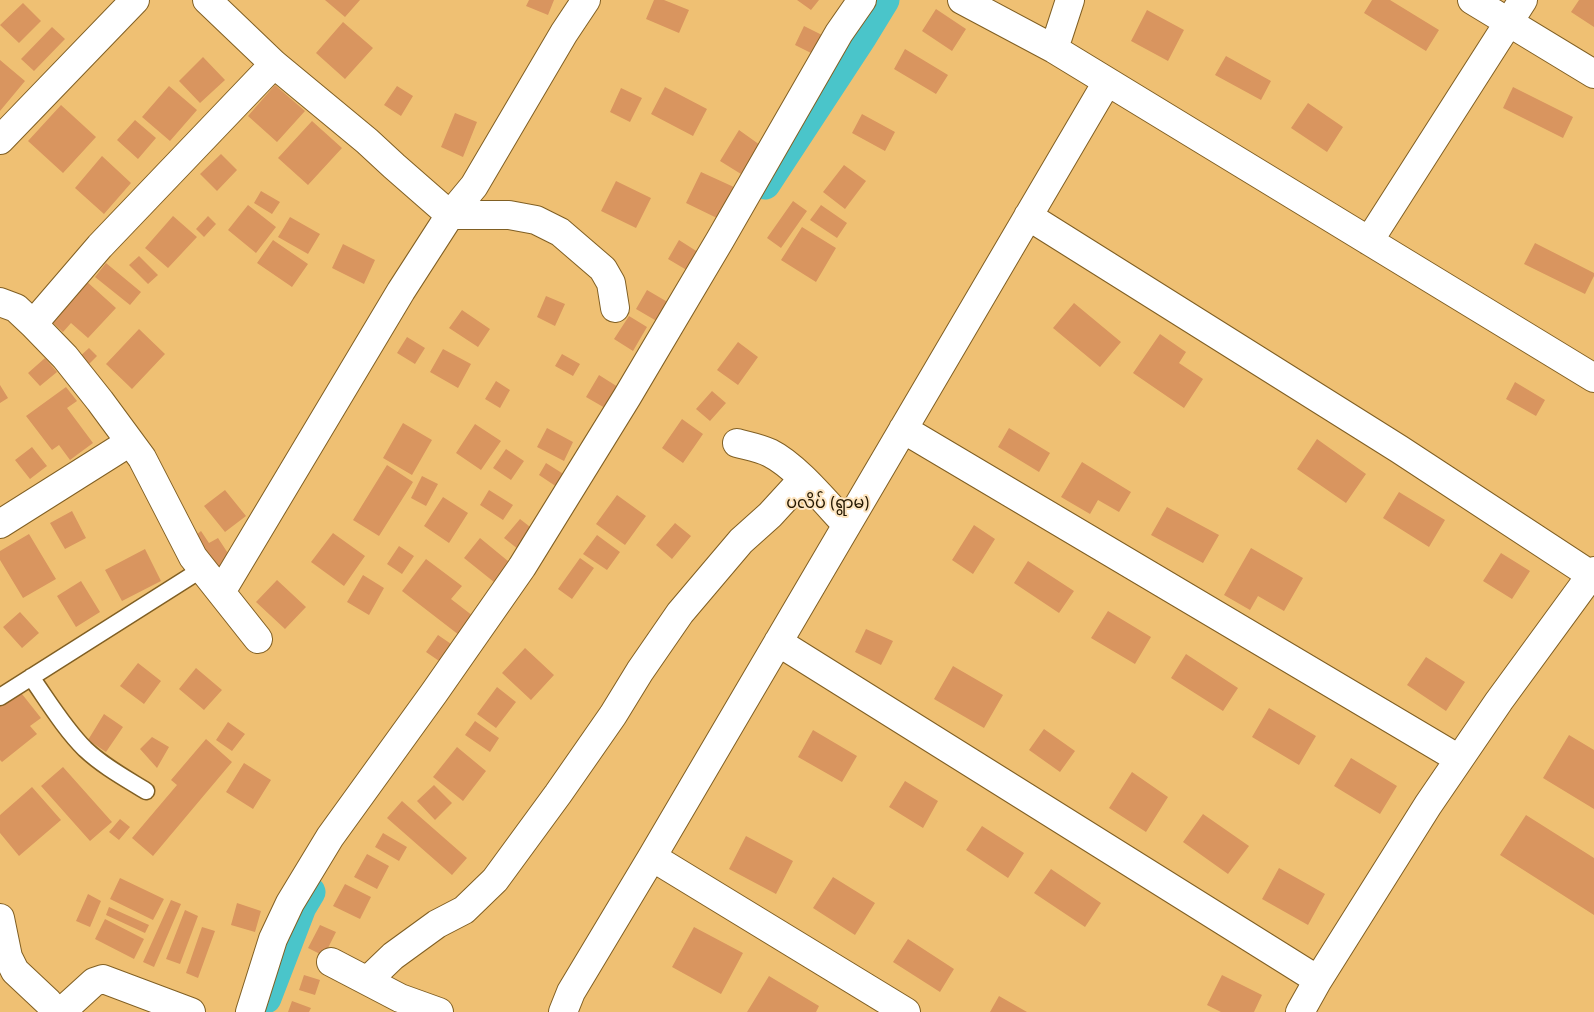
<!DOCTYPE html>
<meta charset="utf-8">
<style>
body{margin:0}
canvas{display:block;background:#efc073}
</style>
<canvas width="1594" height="1012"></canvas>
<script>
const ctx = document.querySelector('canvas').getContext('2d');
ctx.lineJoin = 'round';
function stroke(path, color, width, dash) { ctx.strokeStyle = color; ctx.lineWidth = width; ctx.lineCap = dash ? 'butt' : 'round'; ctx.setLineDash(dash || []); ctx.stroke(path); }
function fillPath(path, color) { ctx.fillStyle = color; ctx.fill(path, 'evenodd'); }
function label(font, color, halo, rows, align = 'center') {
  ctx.font = font + ' Overpass,"Noto Sans Myanmar",sans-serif'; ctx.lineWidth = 4; ctx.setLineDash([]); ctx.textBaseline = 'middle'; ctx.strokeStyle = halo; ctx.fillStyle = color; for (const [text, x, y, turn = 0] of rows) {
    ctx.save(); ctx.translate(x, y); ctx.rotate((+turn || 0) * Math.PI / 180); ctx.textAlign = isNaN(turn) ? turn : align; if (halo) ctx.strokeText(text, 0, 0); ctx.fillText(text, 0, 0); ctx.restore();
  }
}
const canal = new Path2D(`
 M 765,184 L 862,36 L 884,0
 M 266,998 L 301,907 L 310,892`);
const building = new Path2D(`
 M 325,0 L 360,0 L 345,17 Z
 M 529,0 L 554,0 L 548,15 L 526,6 Z
 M 654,0 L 664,0 L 689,10 L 679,33 L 646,19 Z
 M 797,0 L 819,0 L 811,10 Z
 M 1372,0 L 1390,0 L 1439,30 L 1426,51 L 1364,13 Z
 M 1579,0 L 1594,0 L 1594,27 L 1571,12 Z
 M 23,3 L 41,21 L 19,43 L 0,25 Z
 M 936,9 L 966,29 L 952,51 L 922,31 Z
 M 1147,10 L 1184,30 L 1168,61 L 1131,41 Z
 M 343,22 L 373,48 L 345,79 L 316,53 Z
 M 804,26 L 822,35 L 813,54 L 795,45 Z
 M 52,27 L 65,39 L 34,71 L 21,59 Z
 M 905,49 L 948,75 L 936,94 L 894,69 Z
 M 1226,56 L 1271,81 L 1261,100 L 1215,75 Z
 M 203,57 L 225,80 L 200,103 L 179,81 Z
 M 0,60 L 25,81 L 0,111 Z
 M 275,85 L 305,111 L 277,142 L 248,116 Z
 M 169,86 L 197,110 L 170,141 L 142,117 Z
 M 397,86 L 413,96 L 401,116 L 384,105 Z
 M 665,87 L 707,109 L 693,136 L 651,114 Z
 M 1513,87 L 1573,117 L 1563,138 L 1503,108 Z
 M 621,88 L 642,98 L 630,122 L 610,112 Z
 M 1308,103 L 1343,127 L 1327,152 L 1291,128 Z
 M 61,105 L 96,137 L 63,173 L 28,141 Z
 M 455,113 L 477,122 L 463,157 L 441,147 Z
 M 862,114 L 895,132 L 885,151 L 852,133 Z
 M 135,120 L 156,138 L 138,159 L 117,140 Z
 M 312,121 L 342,148 L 308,185 L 278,158 Z
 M 739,130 L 760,145 L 741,174 L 720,161 Z
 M 221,154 L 237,170 L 217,191 L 200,174 Z
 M 102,156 L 131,183 L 104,214 L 75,188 Z
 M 844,165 L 866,181 L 845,209 L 823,192 Z
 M 701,172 L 736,188 L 721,220 L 686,203 Z
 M 616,181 L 651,198 L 636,228 L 601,211 Z
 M 261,191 L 280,202 L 272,214 L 254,203 Z
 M 793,201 L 807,211 L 781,248 L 767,238 Z
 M 248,205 L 276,227 L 256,253 L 228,230 Z
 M 821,205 L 847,223 L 837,238 L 810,220 Z
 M 173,216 L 197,237 L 168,268 L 145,248 Z
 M 208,216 L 216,224 L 204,237 L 196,229 Z
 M 290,217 L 320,234 L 308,254 L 278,237 Z
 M 802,227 L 836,248 L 816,282 L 781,260 Z
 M 273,240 L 308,264 L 292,287 L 257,263 Z
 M 679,240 L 701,254 L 690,272 L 668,259 Z
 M 1535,243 L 1594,273 L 1594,276 L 1585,294 L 1524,264 Z
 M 343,244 L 375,260 L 364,284 L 332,268 Z
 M 139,256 L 158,275 L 148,284 L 129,265 Z
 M 106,263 L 141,292 L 130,305 L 95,277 Z
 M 85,280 L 116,308 L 88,338 L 71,323 L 63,332 L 50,320 Z
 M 647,290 L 671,304 L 660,323 L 636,309 Z
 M 546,296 L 565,304 L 555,326 L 537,317 Z
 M 1074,303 L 1121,342 L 1100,367 L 1053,328 Z
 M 462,310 L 490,329 L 478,347 L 449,328 Z
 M 629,316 L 647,327 L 633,351 L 614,339 Z
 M 139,329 L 165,354 L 132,389 L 106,364 Z
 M 1160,334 L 1186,352 L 1179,363 L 1203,379 L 1184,408 L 1133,373 Z
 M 407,337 L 425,348 L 415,364 L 397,353 Z
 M 738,342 L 758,357 L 738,385 L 717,370 Z
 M 89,348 L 97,356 L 86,367 L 77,359 Z
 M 443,349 L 471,364 L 458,388 L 430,372 Z
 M 562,354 L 580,364 L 573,376 L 555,366 Z
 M 45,358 L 57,372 L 40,386 L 28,373 Z
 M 599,375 L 618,387 L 605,408 L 586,397 Z
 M 496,381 L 510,390 L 500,408 L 485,399 Z
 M 1515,382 L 1545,400 L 1536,416 L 1506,399 Z
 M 0,385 L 8,398 L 0,403 Z
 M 66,387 L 77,401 L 67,408 L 93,443 L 70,460 L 59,445 L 52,450 L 26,416 Z
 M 712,391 L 726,403 L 710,421 L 696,409 Z
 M 682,419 L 703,434 L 683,463 L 662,448 Z
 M 403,423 L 432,440 L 412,475 L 383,458 Z
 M 475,424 L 501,441 L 481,470 L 456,453 Z
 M 547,428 L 573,442 L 564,461 L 537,447 Z
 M 1009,428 L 1050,453 L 1039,472 L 998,447 Z
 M 1317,439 L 1366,474 L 1346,503 L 1297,469 Z
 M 32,447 L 47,466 L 30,479 L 15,460 Z
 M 506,449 L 524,461 L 511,480 L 493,468 Z
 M 1082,462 L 1131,492 L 1119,512 L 1098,500 L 1090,514 L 1061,497 Z
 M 546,463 L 565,475 L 557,487 L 539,475 Z
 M 387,465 L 413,482 L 379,536 L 353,520 Z
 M 422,476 L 438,484 L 426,506 L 411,498 Z
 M 225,490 L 246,516 L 225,532 L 204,506 Z
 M 489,490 L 513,505 L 503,520 L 480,505 Z
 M 1399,492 L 1445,520 L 1429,547 L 1383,518 Z
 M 617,495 L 646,516 L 625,545 L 596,524 Z
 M 443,497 L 468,513 L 449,543 L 424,526 Z
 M 1167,507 L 1219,535 L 1203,563 L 1151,535 Z
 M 72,511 L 86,538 L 65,549 L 50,523 Z
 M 520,519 L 539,534 L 523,553 L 504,538 Z
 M 675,523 L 691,536 L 672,559 L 656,545 Z
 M 974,525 L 995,539 L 973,574 L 952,560 Z
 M 201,531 L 209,543 L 218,538 L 233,561 L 219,570 L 195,536 Z
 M 333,533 L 365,556 L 344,586 L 311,562 Z
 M 29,534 L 56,579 L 23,598 L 0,560 L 0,551 Z
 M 597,535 L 620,552 L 607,570 L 583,554 Z
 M 480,538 L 514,566 L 499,586 L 464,558 Z
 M 399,546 L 414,556 L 402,574 L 387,564 Z
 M 1251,548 L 1303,578 L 1284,611 L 1258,596 L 1250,610 L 1224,595 Z
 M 145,549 L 161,581 L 122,601 L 105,570 Z
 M 1501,553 L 1530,571 L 1512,599 L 1483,581 Z
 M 580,558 L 594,568 L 572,599 L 558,589 Z
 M 426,559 L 462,586 L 451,599 L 473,616 L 459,635 L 402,591 Z
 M 1028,561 L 1074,591 L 1059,613 L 1014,583 Z
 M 363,575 L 384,588 L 369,615 L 347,602 Z
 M 277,580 L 306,607 L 285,629 L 256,602 Z
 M 81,581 L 100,612 L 76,627 L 57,596 Z
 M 1108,611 L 1151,637 L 1135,664 L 1091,638 Z
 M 20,612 L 39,633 L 22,648 L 3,627 Z
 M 866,629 L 893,641 L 881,665 L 855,652 Z
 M 438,635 L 457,648 L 445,665 L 426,652 Z
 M 525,648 L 554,675 L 531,700 L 502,673 Z
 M 1186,654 L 1238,688 L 1223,711 L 1171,678 Z
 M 1426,657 L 1465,682 L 1446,711 L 1407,685 Z
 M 138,663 L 161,681 L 144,704 L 120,686 Z
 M 953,666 L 1003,695 L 984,728 L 934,699 Z
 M 196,668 L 222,690 L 204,710 L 179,689 Z
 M 497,687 L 516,702 L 496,728 L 477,714 Z
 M 18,689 L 41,718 L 30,726 L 37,734 L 2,762 L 0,760 L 0,703 Z
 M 1269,708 L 1316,736 L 1299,765 L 1252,737 Z
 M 104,714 L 123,727 L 106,752 L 88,740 Z
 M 475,721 L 499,738 L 490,752 L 465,735 Z
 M 228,722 L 245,734 L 232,751 L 216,740 Z
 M 1044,729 L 1075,751 L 1060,772 L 1029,750 Z
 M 813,730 L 857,756 L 842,782 L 798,757 Z
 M 1569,735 L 1594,750 L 1594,809 L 1543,778 Z
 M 152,737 L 169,747 L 157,768 L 140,749 Z
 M 206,739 L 232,762 L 153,856 L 132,838 L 177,785 L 171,780 Z
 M 457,747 L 486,771 L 463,801 L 433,777 Z
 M 1351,758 L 1397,786 L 1380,814 L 1334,786 Z
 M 244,763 L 271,780 L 253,809 L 226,792 Z
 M 63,767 L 112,822 L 90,841 L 41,786 Z
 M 1132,772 L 1168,797 L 1146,832 L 1109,808 Z
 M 905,781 L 938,801 L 923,828 L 889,807 Z
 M 434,785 L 452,803 L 435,820 L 417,801 Z
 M 32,787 L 61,820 L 19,856 L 0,833 L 0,815 Z
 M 402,801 L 467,858 L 452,875 L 387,818 Z
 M 1203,814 L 1249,846 L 1228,874 L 1183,842 Z
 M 1526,815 L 1594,858 L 1594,915 L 1500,855 Z
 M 120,819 L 130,827 L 119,840 L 109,832 Z
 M 982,826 L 1024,853 L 1008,878 L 966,850 Z
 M 383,833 L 407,847 L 399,861 L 375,847 Z
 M 746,836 L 793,861 L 776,894 L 729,869 Z
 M 367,854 L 389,866 L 377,889 L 354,877 Z
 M 1279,868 L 1325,894 L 1308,925 L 1262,899 Z
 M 1051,869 L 1101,903 L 1085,927 L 1034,893 Z
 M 833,877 L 875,903 L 855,935 L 813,908 Z
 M 120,878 L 164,899 L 153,920 L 110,899 Z
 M 345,884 L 371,897 L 360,919 L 333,906 Z
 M 88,894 L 101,901 L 90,927 L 76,921 Z
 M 171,900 L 181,904 L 154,967 L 143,962 Z
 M 237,903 L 261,911 L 255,932 L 231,925 Z
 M 109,907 L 149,925 L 145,933 L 106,915 Z
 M 185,910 L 198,916 L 180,964 L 166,959 Z
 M 105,919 L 144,939 L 134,959 L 95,939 Z
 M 320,925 L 336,932 L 324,956 L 308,948 Z
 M 202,927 L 215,931 L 198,978 L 186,973 Z
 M 694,927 L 743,953 L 721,994 L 672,967 Z
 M 908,939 L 954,969 L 940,992 L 893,962 Z
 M 304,975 L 320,980 L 315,995 L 299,990 Z
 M 1222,975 L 1262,995 L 1254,1012 L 1221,1012 L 1207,1005 Z
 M 769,976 L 819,1006 L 816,1012 L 747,1012 Z
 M 999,996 L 1027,1012 L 990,1012 Z
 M 292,1001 L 311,1008 L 309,1012 L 288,1012 Z`);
const lane = new Path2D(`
 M 31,677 C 48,701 64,728 85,749 C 103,766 125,778 146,791
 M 0,697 L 202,569`);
const street = new Path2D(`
 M 207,0 L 274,64 L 367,141 L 394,166 L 450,215 L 509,215 L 536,220 L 560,232 L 603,269 L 611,283 L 615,308
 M 962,0 L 1054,49 L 1594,378
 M 1472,0 L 1594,74
 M 1054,49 L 1070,0
 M 0,140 L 135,0
 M 1028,216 L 1399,449 L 1591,575
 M 1369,241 L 1523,0
 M 0,302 L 16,308 L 33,324 L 65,357 L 100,401 L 142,458 L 193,557 L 258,639
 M 33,324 L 100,246 L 274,64
 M 903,429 L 1459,759
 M 737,443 C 748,446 760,448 770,453 C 796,466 826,503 846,524
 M 0,524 L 130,442
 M 221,592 L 401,291 L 450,215 L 474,186 L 564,33 L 586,0
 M 778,642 L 1318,980
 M 652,857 L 906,1012
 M 0,918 L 8,957 L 15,971 L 48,1002 L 56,1012
 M 331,962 L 400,998 L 439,1012
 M 368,980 L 393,956 L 437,924 L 464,910 L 495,880 L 558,794 L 613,715 L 640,671 L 680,613 L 741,541 L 770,515 L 803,479
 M 61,1012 L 94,982 L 103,979 L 191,1012
 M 250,1012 L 273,939 L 290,903 L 330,837 L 434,693 L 522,567 L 627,397 L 720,240 L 839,33 L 862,0
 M 563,1012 L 571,992 L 652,857 L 1107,82
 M 1300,1012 L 1318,980 L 1428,805 L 1499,701 L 1594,571`);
const quarterNames = [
 ["ပလိပ် (ရွာမ)",828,505]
];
stroke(canal, '#4ac5ca', 31);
fillPath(building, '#d9955f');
stroke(lane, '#805f23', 19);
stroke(street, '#805f23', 30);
stroke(lane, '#fff', 16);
stroke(street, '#fff', 28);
label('16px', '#251801', '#fde5c0', quarterNames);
</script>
